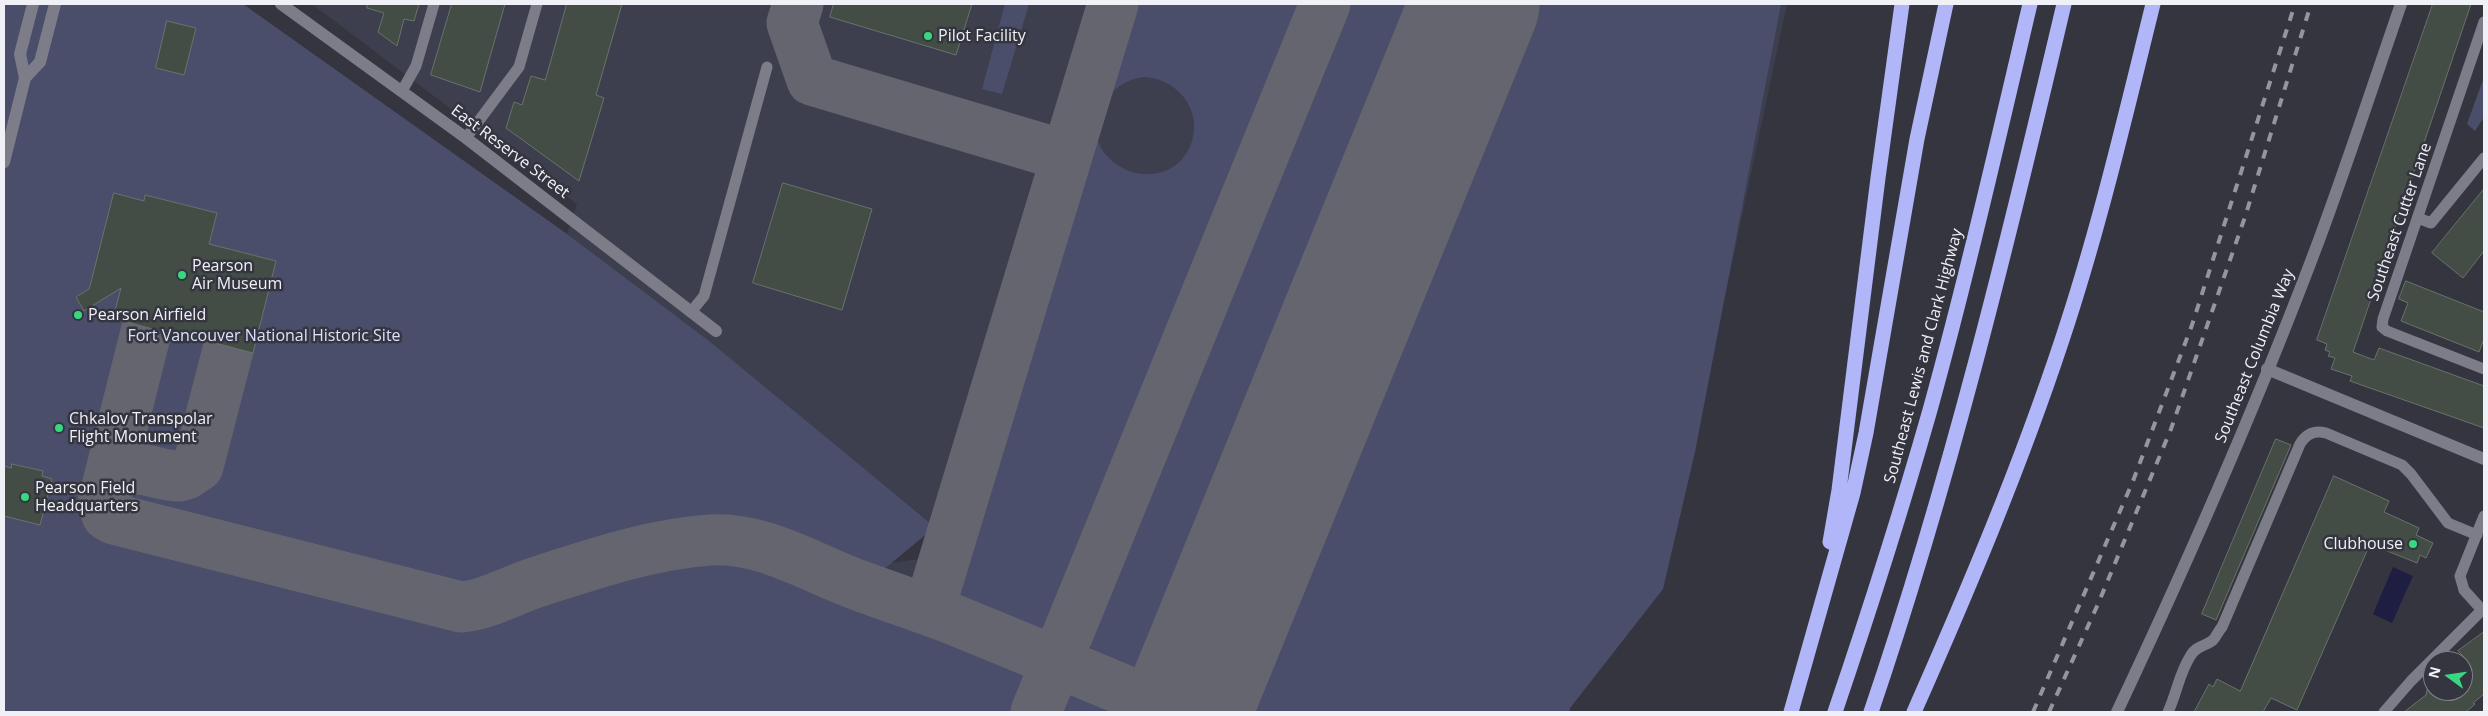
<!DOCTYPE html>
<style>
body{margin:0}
#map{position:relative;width:2488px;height:716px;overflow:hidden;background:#34353f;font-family:"Open Sans",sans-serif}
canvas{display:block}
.frame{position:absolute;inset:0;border:5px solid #f0f0f7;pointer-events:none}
.north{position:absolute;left:2423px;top:651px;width:50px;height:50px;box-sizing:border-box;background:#34353f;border:1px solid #7f8089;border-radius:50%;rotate:284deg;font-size:14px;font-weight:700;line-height:20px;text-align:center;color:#f0f0f7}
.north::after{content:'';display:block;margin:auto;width:18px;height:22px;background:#37d880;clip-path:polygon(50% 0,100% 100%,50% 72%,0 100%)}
</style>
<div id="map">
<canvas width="2488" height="716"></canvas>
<div class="frame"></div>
<div class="north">N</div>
</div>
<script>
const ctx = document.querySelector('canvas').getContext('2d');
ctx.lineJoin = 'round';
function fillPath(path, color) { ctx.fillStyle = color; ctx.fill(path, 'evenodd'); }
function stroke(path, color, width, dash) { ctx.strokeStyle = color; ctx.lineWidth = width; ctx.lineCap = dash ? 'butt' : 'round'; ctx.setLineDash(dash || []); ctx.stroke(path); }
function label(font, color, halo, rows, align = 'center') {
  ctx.font = font + ' "Open Sans",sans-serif'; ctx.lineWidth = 5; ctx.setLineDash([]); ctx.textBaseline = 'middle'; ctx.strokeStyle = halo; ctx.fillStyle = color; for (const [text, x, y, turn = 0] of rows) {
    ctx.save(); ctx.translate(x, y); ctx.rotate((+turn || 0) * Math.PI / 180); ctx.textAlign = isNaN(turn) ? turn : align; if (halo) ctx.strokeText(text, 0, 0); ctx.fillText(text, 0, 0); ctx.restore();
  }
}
const built = new Path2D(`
 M 312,4 L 1787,4 L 1663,589 L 1570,708 L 1569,712 L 997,712 L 847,616 L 841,569 L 928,558 L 935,526 L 567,234 L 577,204 Z`);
const green = new Path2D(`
 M 4,4 L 243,4 L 567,234 L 709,341 L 935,527 L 849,598 L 1033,675 L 1031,688 L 1022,712 L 4,712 Z
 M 1005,4 L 1029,4 L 1002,94 L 982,89 Z
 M 1128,4 L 1310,4 L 1056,627 L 1044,637 L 1029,638 L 960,610 L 948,598 L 949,581 ZM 1145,77 C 1177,79 1202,109 1192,141 C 1181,179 1134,184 1109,158 C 1078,127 1107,80 1145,77 Z
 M 1339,4 L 1446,4 L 1179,660 C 1166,667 1151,676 1135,675 C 1096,675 1082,647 1091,612 Z
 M 1503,4 L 1781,4 L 1695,452 L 1663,589 L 1570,708 L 1569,712 L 1214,712 Z
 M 2484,77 L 2484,117 L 2475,131 L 2467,124 Z
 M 1088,690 L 1112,698 L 1122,712 L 1051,712 C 1058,697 1073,693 1088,690 Z`);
const water = new Path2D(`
 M 2393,567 L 2413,576 L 2392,623 L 2373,614 Z`);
const taxiway = new Path2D(`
 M 798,4 L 792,23 L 812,80 L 1066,156
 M 147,328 L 103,503 L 107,515 L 114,519 L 461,607 C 487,605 512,590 537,582 C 593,564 651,544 710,540 C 761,536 811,568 858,585 C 887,596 918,606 947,617 C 1024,648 1100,680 1176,712
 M 107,488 C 128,454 148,475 179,476 L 186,474 L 198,466 L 229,346
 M 929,610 L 1113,4
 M 1036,712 L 1325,4`);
const runway = new Path2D(`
 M 1186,712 L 1475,4`);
const building = new Path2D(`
 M 368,4 L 419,4 L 414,21 L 404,19 L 397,46 L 378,32 L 384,13 L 367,8 Z
 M 452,4 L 505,4 L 480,92 L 431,75 Z
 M 567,4 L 622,4 L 596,95 L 604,98 L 579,181 L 506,128 L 514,102 L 522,105 L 531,76 L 545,80 Z
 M 834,4 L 972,4 L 956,55 L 830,17 Z
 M 2433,4 L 2471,4 L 2353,352 L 2374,360 L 2379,348 L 2484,386 L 2484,428 L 2350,381 L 2352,376 L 2331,369 L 2335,358 L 2328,356 L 2330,352 L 2325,350 L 2327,344 L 2317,340 Z
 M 167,21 L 196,28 L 184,75 L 156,68 Z
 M 783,183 L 872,209 L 842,310 L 753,283 Z
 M 2484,189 L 2484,251 L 2463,278 L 2432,253 Z
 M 114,193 L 144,201 L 145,195 L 217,213 L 209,244 L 276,261 L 253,353 L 185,335 L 185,338 L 113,318 L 121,288 L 84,311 L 76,297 L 89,289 Z
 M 2406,281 L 2484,312 L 2484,339 L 2479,352 L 2401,321 L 2408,303 L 2399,299 Z
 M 2276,439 L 2291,445 L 2216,620 L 2202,614 Z
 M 12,464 L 43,471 L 42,476 L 52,479 L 40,525 L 4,516 L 4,466 L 11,468 Z
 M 2334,476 L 2389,501 L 2384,512 L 2419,528 L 2416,535 L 2433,543 L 2426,558 L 2420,555 L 2417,563 L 2370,544 L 2297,710 L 2271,698 L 2263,712 L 2194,712 L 2209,684 L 2213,687 L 2217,679 L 2240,691 Z
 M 2484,632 L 2484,694 L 2473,703 L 2475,704 L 2466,712 L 2404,712 L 2426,695 L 2427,690 L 2463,691 L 2463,656 L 2458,651 Z`);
const service = new Path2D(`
 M 2484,22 L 2383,319 L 2382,327 L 2387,331 L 2484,369
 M 402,91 L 416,66 L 434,4
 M 466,138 L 519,67 L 537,4
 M 2418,218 L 2431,223 L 2484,158
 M 691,312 L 704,296 L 767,67
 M 2482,610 L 2464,590 L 2460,576 L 2484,516
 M 2168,712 C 2177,693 2179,673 2191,655 C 2196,646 2206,646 2213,640 C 2216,637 2219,630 2222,627 L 2300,444 C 2306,434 2314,430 2326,433 L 2402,465 L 2411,474 L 2448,523 L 2477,535
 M 2384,712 L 2411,681 L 2484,608`);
const minor = new Path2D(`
 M 281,4 L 466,138 L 716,331
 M 2267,369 L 2484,459`);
const tertiary = new Path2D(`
 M 25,78 L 40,62 L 55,4
 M 4,162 L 25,78 L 20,54 L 33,4
 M 2117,712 C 2190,557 2259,400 2319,240 C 2348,162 2374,82 2401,4`);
const motorway = new Path2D(`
 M 1830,542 L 1839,490 L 1878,178 L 1902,4
 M 1791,712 L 1853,493 L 1866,433 L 1917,139 L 1946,4
 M 1835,712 C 1869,612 1901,512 1930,410 C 1967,276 1998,140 2030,4
 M 1871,712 C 1950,480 2008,242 2064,4
 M 1914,712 C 1968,590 2020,467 2062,340 C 2099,229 2125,117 2153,4`);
const rail = new Path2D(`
 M 2033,712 L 2133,481 L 2192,325 L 2295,4
 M 2049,712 L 2098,604 L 2171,429 L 2245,217 L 2311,4`);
const markers = [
 [928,36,5,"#37d880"],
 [182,275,5,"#37d880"],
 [78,315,5,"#37d880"],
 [59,428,5,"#37d880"],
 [25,497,5,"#37d880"],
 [2413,544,5,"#37d880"]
];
const poiNames = [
 ["Pilot Facility",938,36],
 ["Pearson",192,266],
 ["Air Museum",192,284],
 ["Pearson Airfield",88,315],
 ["Chkalov Transpolar",69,419],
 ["Flight Monument",69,437],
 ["Pearson Field",35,488],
 ["Headquarters",35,506],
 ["Clubhouse",2403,544,"right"]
];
const streetNames = [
 ["East Reserve Street",510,152,37],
 ["Southeast Cutter Lane",2400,222,-71],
 ["Southeast Lewis and Clark Highway",1924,356,-75],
 ["Southeast Columbia Way",2255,356,-68]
];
const parkNames = [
 ["Fort Vancouver National Historic Site",264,336]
];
fillPath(built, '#3d3f4e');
fillPath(green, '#4b4e6b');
fillPath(water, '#1e1e42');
stroke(taxiway, '#64656e', 51);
stroke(runway, '#64656e', 129);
fillPath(building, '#434d46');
stroke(building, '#68736b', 1);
stroke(service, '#7c7d89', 11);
stroke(minor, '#7c7d89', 12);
stroke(tertiary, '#7c7d89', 12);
stroke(motorway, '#b0b6f7', 15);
stroke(rail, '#94959d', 4, [9, 9]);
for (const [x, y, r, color] of markers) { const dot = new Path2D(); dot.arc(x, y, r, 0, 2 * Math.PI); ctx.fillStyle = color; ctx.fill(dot); stroke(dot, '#34353f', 2); }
label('16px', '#f0f0f7', '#34353f', poiNames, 'left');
label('16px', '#f0f0f7', '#34353f', streetNames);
label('16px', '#dce0fc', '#34353f', parkNames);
</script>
